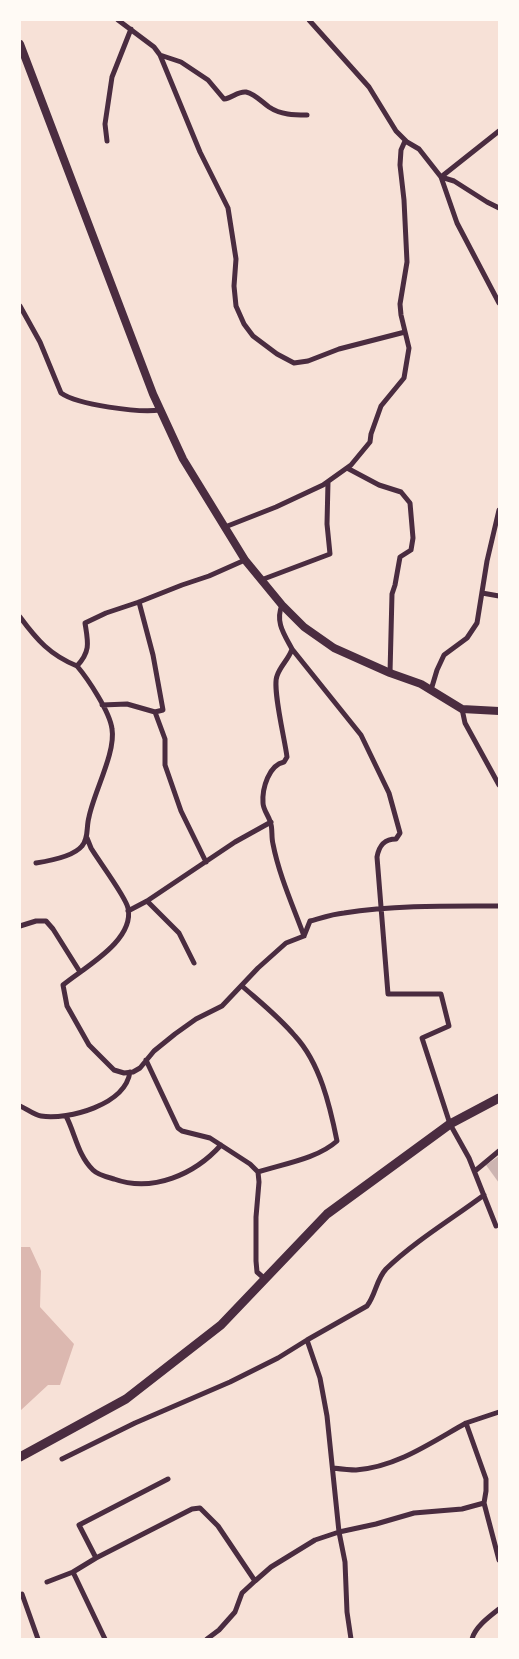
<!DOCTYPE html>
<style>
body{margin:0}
#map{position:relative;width:519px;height:1659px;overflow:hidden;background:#f7e1d7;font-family:"Roboto Serif",serif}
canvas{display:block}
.frame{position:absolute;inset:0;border:21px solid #fffaf5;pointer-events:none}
</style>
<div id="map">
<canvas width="519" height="1659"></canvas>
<div class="frame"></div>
</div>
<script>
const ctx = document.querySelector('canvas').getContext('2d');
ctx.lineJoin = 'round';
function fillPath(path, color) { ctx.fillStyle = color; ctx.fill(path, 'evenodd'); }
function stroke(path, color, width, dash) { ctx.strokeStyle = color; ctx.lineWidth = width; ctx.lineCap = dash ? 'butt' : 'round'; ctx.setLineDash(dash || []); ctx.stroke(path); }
const water = new Path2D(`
 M 20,1247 L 30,1247 L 41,1271 L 40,1307 L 74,1344 L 60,1385 L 48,1385 L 20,1411 Z`);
const building = new Path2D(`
 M 499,1156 L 499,1183 L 486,1165 Z`);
const minor = new Path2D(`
 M 118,20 L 154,47 L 160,55 L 181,62 L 208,80 L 224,99 C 232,98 238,91 246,92 C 255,94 262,102 269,107 C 281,115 294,115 307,115
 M 309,20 L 369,87 L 396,131 L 407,142 L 419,149 L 441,177 L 454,181 L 487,202 L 499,208
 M 160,55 L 200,152 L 228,208 L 236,259 L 234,286 L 236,306 L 244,324 L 253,336 L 277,354 L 294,363 L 308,361 L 339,349 L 405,332
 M 499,131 L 441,177 L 457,223 L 499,303
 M 107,141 L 105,124 L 112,77 L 131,29
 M 20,306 L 40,342 L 61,393 C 78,405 139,413 160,410
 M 347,468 L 379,485 L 401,492 L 410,503 L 413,538 L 411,550 L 400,557 L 395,585 L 392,594 L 390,673
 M 225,527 L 276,507 L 323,485 L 351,465 L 370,442 L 371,434 L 381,406 L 404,378 L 409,348 L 401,315 L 400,304 L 407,262 L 404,200 L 400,165 L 401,150 L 405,141
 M 261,580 L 330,554 L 327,524 L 328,482
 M 482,593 L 499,596
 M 139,602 L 153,655 L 163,710 L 155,712 L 165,739 L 165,765 L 181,811 L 206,862
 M 282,605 C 275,622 284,634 292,649 C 289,659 280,666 277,676 C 272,688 285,740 287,757 L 284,762 C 269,765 262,788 263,803 C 263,809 268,815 270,821 C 273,828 271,836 273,844 C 279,875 293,906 304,936
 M 20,617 C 37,640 50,655 77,666
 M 292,649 L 361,735 L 389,793 L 400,833 L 396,839 C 384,839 379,846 377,857 L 388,994 L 441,994 L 449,1026 L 422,1038 L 450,1124 L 469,1158 L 496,1226
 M 431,690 L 437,670 L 444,655 L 467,638 L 477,623 L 487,561 L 499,510
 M 102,705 L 127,704 L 155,712
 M 462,709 L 465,723 L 499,785
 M 87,838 L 91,848 C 98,860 126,897 128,908 C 135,941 83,968 63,985 L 67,1006 L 89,1045 L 114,1070 L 124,1073 L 133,1072 L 140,1068 L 154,1051 L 175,1034 L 196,1019 L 222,1006 L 258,968 L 286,943 L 304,936 L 310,921 C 321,918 333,914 344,913 C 395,905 448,906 499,906
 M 36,863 C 49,861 73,857 82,846 C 89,838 86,827 89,817 C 94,792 116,752 112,729 C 110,712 88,679 77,666 C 91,651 88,642 85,623 L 106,613 L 139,602 L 182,585 L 209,576 L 245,560
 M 147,901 L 235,842 L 271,822
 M 128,911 L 147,901 L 179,933 L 194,963
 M 20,926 L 36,921 L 46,921 L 53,929 L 80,972
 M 242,986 C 260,1002 279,1017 295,1036 C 320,1063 330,1106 337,1141 C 317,1159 283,1164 258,1172
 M 146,1060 L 178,1128 L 182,1131 L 210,1138 L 250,1164 L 258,1172 L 259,1182 L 256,1217 L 256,1261 L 257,1272 L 265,1279
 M 20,1106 C 27,1109 34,1115 41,1116 C 69,1120 125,1105 130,1072
 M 66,1116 C 75,1133 78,1156 93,1170 C 98,1175 107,1177 114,1179 C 153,1193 195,1174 221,1145
 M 475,1171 L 499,1151
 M 307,1340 L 320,1378 L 327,1416 L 339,1532 L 345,1562 L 347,1612 L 351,1639
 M 466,1423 L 499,1412
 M 62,1459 L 135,1423 L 230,1382 L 278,1358 L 307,1340 L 367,1306 C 376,1294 376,1280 386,1269 C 415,1241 452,1219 484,1195
 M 333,1468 C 341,1469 349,1470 356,1470 C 397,1467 432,1442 466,1423 L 486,1479 L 486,1491 L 484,1503
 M 96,1558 L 192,1509 L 200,1508 L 218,1526 L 255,1581
 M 73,1572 L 96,1558 L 79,1525 L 168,1479
 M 47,1582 L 73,1572 L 105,1639
 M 22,1594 L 38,1639
 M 207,1639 L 219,1630 L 235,1612 L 242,1593 L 255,1581 L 271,1567 L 315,1540 L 339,1532 L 376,1524 L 414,1513 L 462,1509 L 484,1503 L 499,1560
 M 472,1639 C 475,1627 490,1616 499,1609`);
const tertiary = new Path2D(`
 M 20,44 L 153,394 L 183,459 L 245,560 L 282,605 L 304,627 L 334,648 L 390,673 L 421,684 L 462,709 L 499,711`);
const secondary = new Path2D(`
 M 20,1457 L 126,1399 L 221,1325 L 327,1214 L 450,1124 L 499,1098`);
fillPath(water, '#dcb8b0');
fillPath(building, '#ccb4b1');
stroke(minor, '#4a2c40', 5);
stroke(tertiary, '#4a2c40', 8);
stroke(secondary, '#4a2c40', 9);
</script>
